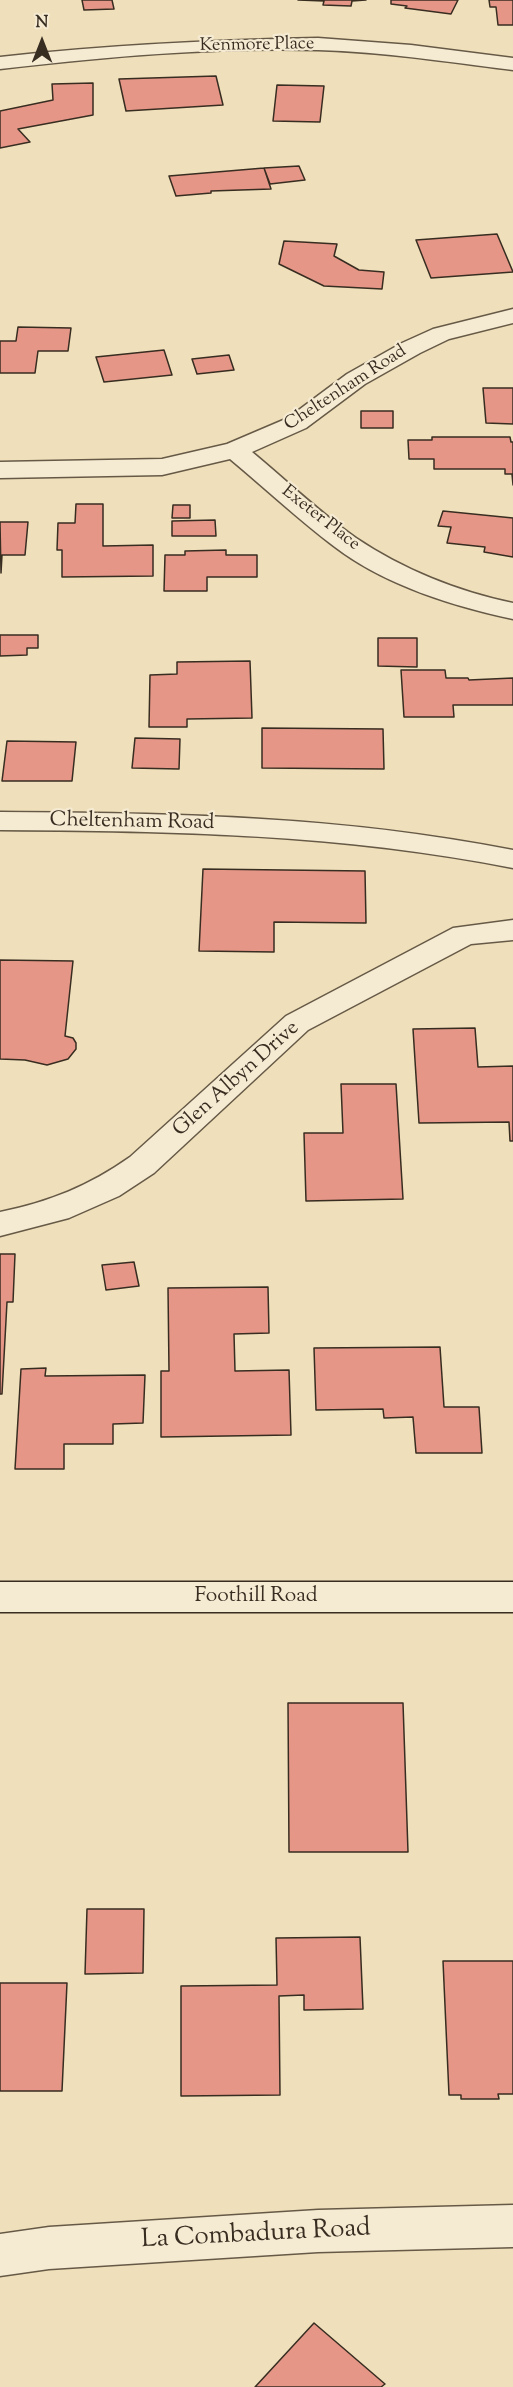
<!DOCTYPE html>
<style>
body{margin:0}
#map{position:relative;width:513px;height:2387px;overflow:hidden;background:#efdfba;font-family:"Sorts Mill Goudy",serif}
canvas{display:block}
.north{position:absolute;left:12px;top:12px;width:60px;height:60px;-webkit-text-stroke:4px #f5ead2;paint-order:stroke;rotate:0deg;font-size:16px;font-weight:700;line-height:24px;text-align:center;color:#382d21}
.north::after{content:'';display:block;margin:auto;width:21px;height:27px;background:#382d21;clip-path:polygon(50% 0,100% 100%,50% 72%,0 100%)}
</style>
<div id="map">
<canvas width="513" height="2387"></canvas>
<div class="north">N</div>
</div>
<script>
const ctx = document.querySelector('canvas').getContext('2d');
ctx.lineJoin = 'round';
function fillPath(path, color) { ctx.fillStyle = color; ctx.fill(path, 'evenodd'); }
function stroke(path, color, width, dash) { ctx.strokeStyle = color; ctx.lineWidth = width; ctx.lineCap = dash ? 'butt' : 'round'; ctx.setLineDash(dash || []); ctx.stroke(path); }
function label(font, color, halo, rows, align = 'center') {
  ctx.font = font + ' "Sorts Mill Goudy",serif'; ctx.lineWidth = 4.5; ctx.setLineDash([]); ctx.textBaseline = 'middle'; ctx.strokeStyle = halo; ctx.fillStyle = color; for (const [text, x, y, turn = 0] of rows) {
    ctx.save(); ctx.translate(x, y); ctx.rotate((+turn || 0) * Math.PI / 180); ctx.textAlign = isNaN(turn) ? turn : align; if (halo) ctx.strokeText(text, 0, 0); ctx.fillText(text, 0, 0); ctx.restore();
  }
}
const building = new Path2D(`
 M 82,0 L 112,0 L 114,9 L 84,10 Z
 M 298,0 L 366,0 L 352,1 L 351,6 L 323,5 L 324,1 Z
 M 391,0 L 458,0 L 451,14 L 405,8 L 407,6 L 391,4 Z
 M 489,0 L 513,0 L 513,25 L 498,25 L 496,7 L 490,7 Z
 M 216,76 L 223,105 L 126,111 L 119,79 Z
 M 93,83 L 93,115 L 18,129 L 30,142 L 0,148 L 0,111 L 53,100 L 52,84 Z
 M 277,85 L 324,86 L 320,122 L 273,121 Z
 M 299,166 L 305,180 L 270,184 L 264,168 Z
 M 264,168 L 271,189 L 211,191 L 211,193 L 176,196 L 169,176 Z
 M 497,234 L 513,272 L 431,278 L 416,240 Z
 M 284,241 L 337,244 L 334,256 L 359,270 L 384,272 L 382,289 L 324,286 L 279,264 Z
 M 18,327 L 71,328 L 68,351 L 38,351 L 35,373 L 0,373 L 0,341 L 16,341 Z
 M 164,350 L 172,375 L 104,382 L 96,357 Z
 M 229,355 L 234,370 L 197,374 L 192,359 Z
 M 483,388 L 513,388 L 513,424 L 486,423 Z
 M 361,411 L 393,411 L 393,428 L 361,428 Z
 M 432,437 L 510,437 L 511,442 L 513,442 L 513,485 L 512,474 L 505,474 L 505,469 L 434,469 L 434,459 L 409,459 L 408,440 L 432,440 Z
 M 76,504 L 103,504 L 103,546 L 153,545 L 153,576 L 62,577 L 62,550 L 57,550 L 58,523 L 75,523 Z
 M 173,505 L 190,505 L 190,518 L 172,518 Z
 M 443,511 L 513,518 L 513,557 L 484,552 L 485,547 L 447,543 L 451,527 L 438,526 Z
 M 215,520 L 216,536 L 172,536 L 172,521 Z
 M 0,522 L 28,522 L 25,555 L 2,555 L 1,573 Z
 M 226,550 L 226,555 L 257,555 L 257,577 L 207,577 L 207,591 L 164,591 L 165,555 L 185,555 L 185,551 Z
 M 0,635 L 38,635 L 38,648 L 27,648 L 27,655 L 0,656 Z
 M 378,638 L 417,638 L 417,667 L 378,666 Z
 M 250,661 L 252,718 L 187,719 L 187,727 L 149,727 L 150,675 L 177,674 L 177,662 Z
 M 401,670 L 445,670 L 446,678 L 468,678 L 469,680 L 513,678 L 513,705 L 453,705 L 454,717 L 404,717 Z
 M 262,728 L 383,729 L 384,769 L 262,768 Z
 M 135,738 L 180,739 L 179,769 L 132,768 Z
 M 7,741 L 76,742 L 72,781 L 2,781 Z
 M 203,869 L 365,871 L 366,923 L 274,922 L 274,952 L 199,951 Z
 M 0,960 L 73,961 L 65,1036 L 73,1038 L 76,1043 L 76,1049 L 68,1059 L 47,1065 L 25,1060 L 0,1059 Z
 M 475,1028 L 478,1067 L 513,1066 L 513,1141 L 510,1141 L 509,1122 L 419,1123 L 413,1029 Z
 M 341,1084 L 396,1084 L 403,1199 L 306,1201 L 304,1133 L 343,1133 Z
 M 0,1254 L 15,1254 L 13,1302 L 7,1302 L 2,1394 L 0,1394 Z
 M 134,1262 L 139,1286 L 106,1290 L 102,1265 Z
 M 268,1287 L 269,1333 L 234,1334 L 235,1371 L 289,1370 L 291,1435 L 161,1437 L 161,1371 L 169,1371 L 168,1288 Z
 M 440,1347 L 444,1407 L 479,1407 L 482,1453 L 416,1453 L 413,1417 L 384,1418 L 383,1409 L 316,1410 L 314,1348 Z
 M 46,1368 L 45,1376 L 145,1375 L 143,1423 L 113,1424 L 113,1444 L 64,1444 L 64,1469 L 15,1469 L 21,1369 Z
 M 288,1703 L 403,1703 L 408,1852 L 289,1852 Z
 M 87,1909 L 144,1909 L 143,1973 L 85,1974 Z
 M 360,1937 L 363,2009 L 304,2010 L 304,1995 L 279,1996 L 280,2095 L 181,2096 L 181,1986 L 277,1985 L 276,1938 Z
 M 443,1961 L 513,1961 L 513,2094 L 498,2094 L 499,2099 L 461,2099 L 461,2095 L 449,2095 Z
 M 0,1983 L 67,1983 L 62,2091 L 0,2091 Z
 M 314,2323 L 385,2384 L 381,2387 L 255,2387 Z`);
const street = new Path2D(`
 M 318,38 L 411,45 L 513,58 L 513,70 C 448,62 383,52 318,50 C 212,47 105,57 0,69 L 0,57 C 107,45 211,40 318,38 Z
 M 513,309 L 513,323 L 449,339 L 420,353 L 365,384 L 306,428 L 252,452 C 286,480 320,513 356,538 C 402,569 458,592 513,603 L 513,619 C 452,606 385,585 335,547 C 299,520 265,488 230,459 L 162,475 L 0,478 L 0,462 L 162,459 L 227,444 L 288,418 L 347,374 L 402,343 L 433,329 Z
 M 0,812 C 176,813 340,816 513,850 L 513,868 C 340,834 176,831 0,830 Z
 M 513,920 L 513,940 L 471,944 L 308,1030 L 154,1173 L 119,1196 L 69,1218 L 0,1236 L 0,1212 C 49,1202 89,1186 130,1157 L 286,1016 L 453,928 Z
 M 513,2205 L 513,2247 L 318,2252 L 49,2269 L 0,2276 L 0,2234 L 49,2227 L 318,2210 Z`);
const secondary = new Path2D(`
 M 0,1582 L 513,1582 L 513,1612 L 0,1612 Z`);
const farStreetnames = [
 ["Kenmore Place",257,46,-1],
 ["Cheltenham Road",346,389,-33],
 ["Exeter Place",320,519,38]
];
const streetNames = [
 ["Cheltenham Road",132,823,1],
 ["Glen Albyn Drive",237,1080,-42],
 ["Foothill Road",256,1597]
];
const nearStreetnames = [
 ["La Combadura Road",256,2236,-3]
];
fillPath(building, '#e59687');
stroke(building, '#382d21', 1.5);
stroke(street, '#665a47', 3);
stroke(secondary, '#382d21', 3);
fillPath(street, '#f5ead2');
fillPath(secondary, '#f5ead2');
label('18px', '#382d21', '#f5ead2', farStreetnames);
label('21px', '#382d21', '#f5ead2', streetNames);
label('26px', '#382d21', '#f5ead2', nearStreetnames);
</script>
